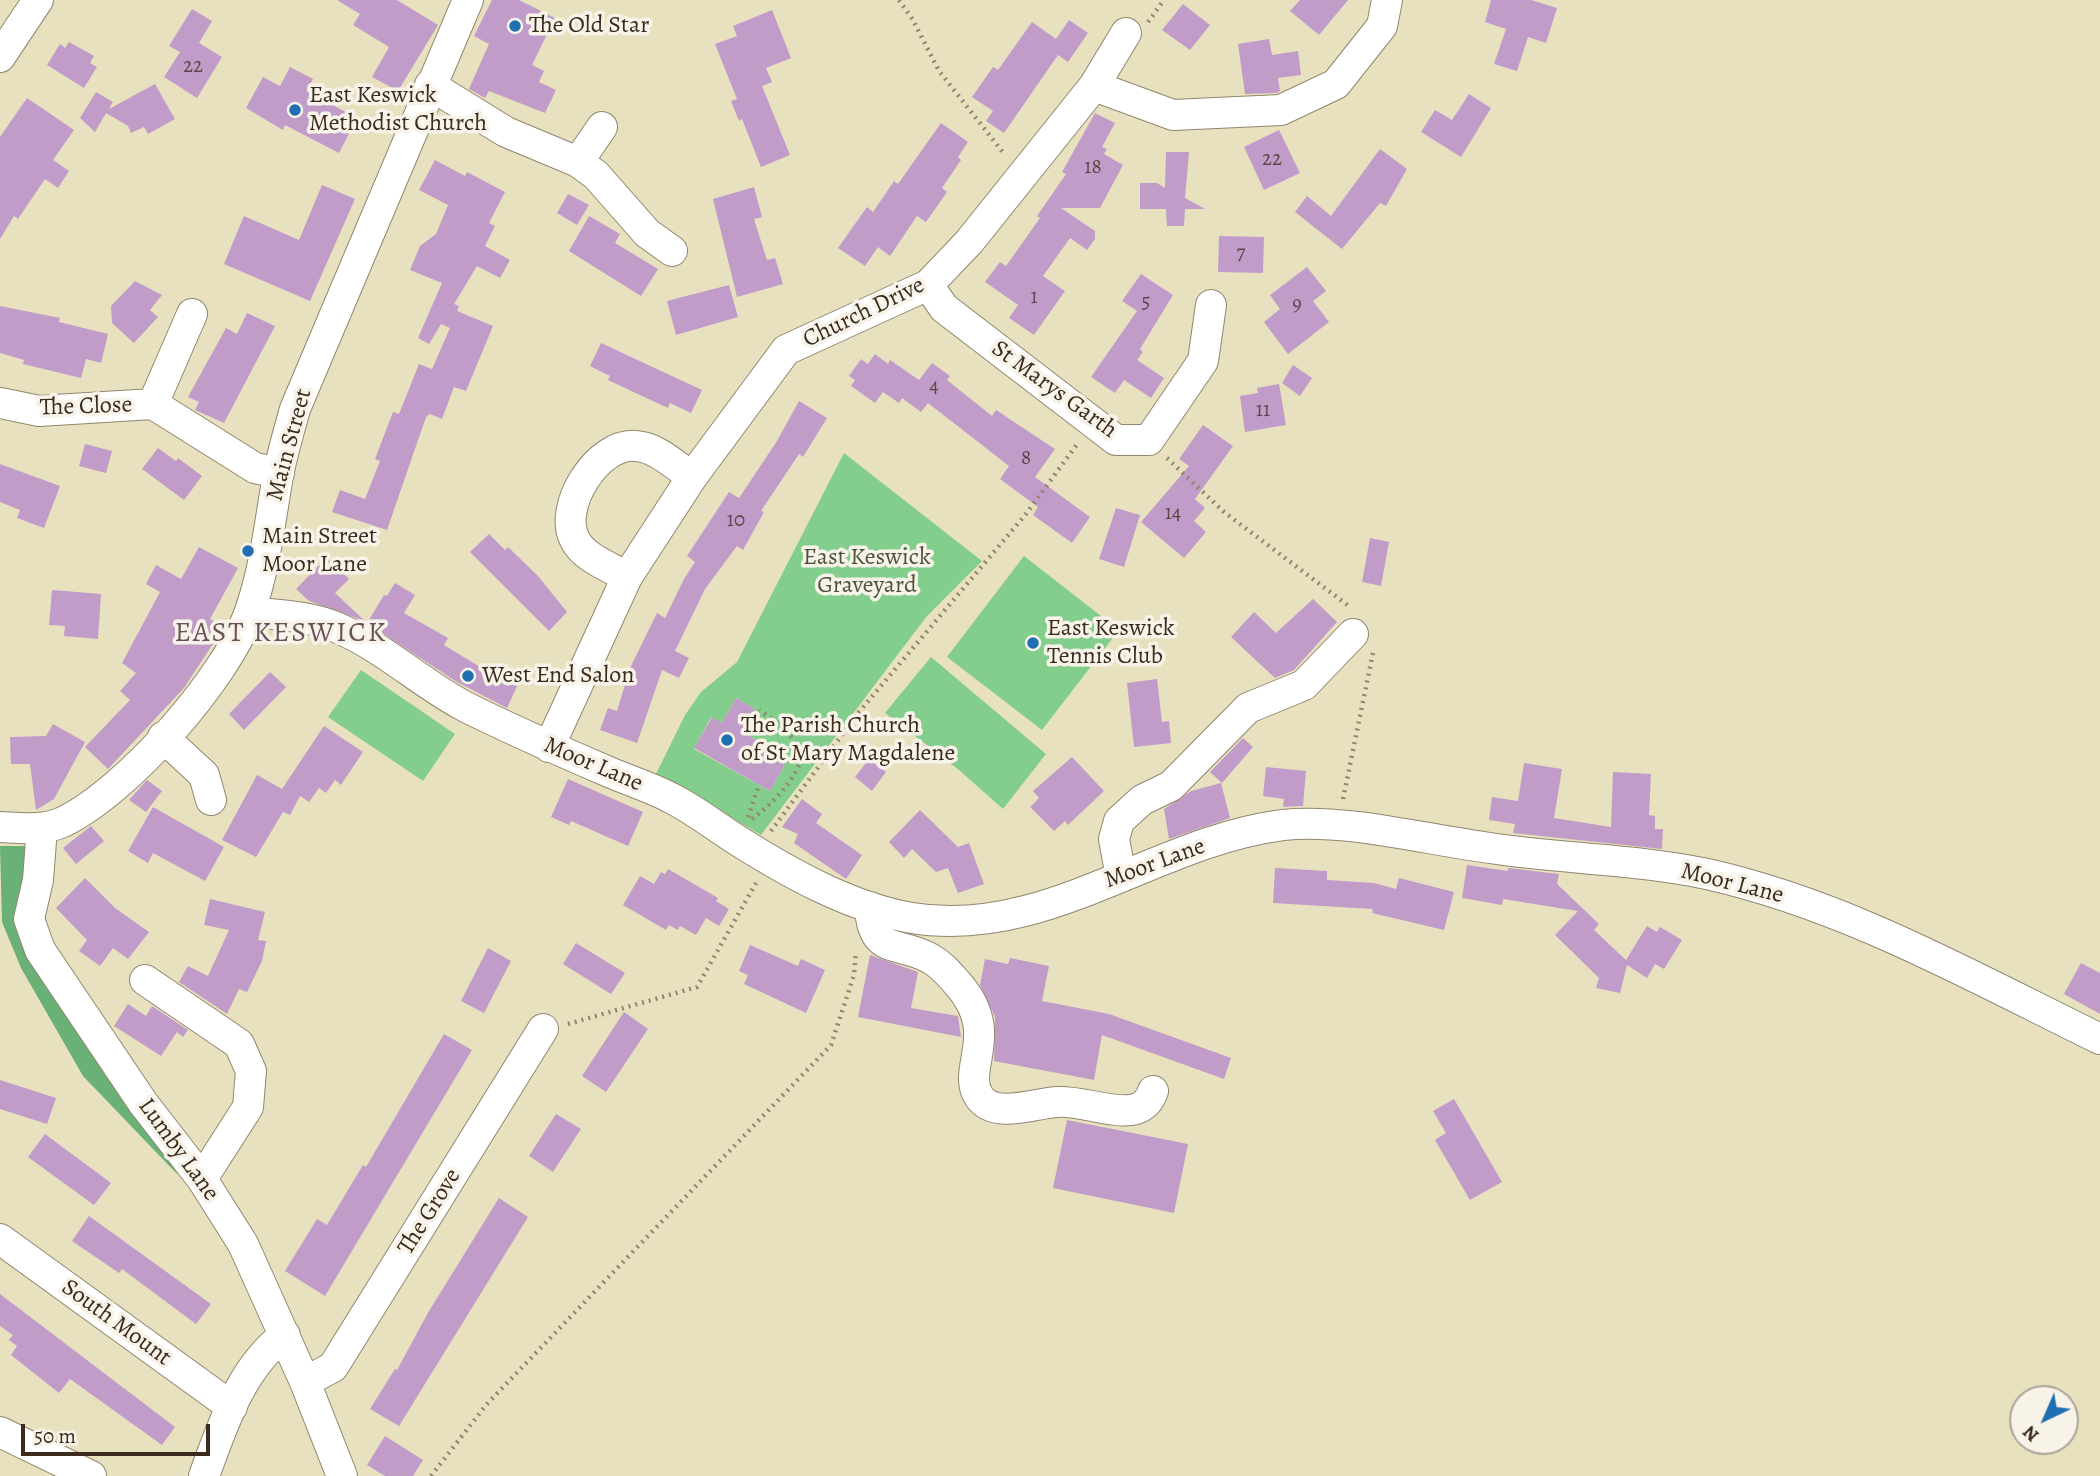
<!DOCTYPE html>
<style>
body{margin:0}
#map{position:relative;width:2100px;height:1476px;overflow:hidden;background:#e8e1bf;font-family:Alegreya,serif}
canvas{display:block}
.north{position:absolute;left:2009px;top:1385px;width:70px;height:70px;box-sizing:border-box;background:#f7f3e8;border:2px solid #aca397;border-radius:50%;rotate:224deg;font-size:19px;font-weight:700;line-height:28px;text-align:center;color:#3b2a1e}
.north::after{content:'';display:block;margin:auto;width:24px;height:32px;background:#1f6fb2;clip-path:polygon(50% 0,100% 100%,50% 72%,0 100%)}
.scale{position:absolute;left:21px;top:1424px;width:189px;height:32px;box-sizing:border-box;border:4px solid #3b2a1e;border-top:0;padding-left:9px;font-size:21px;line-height:24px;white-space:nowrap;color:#3b2a1e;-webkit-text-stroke:5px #f7f3e8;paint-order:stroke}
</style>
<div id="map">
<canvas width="2100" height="1476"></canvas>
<div class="north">N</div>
<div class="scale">50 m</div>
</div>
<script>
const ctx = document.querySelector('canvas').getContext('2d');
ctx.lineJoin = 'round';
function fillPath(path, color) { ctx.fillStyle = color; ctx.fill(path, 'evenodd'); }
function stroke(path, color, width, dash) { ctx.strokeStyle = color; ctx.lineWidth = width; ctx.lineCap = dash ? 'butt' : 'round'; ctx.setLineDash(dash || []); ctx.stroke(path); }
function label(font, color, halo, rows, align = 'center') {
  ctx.font = font + ' Alegreya,serif'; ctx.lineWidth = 7; ctx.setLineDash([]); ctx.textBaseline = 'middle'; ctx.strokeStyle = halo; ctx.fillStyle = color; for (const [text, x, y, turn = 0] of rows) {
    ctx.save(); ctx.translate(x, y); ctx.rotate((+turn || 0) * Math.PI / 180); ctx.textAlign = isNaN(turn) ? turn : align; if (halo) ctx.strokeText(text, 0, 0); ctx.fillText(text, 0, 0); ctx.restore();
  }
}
const green = new Path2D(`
 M 844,453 L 982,561 L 927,616 L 761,835 L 656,774 L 685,715 L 701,692 L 737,662 ZM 736,698 L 755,709 L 742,732 L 788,759 L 770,791 L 694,749 L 711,717 L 722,723 Z
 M 1024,556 L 1119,630 L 1042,730 L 947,657 Z
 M 931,657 L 1046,754 L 1003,809 L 959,770 L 885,713 Z
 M 361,670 L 455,734 L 423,781 L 328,717 Z`);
const forest = new Path2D(`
 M 0,846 L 25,846 L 20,930 L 178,1175 L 83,1076 L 21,968 L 2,922 Z`);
const building = new Path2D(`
 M 337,0 L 397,0 L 438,25 L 398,91 L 372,77 L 389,47 L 353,25 L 360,14 Z
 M 492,0 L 519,0 L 555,18 L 532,65 L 544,71 L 539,82 L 556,90 L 545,113 L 489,91 L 485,98 L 469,89 L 489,44 L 474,36 Z
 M 1300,0 L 1348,0 L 1319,35 L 1290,11 Z
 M 1491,0 L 1531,0 L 1557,8 L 1546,43 L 1528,37 L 1517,71 L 1494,64 L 1506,29 L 1485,22 Z
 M 1183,4 L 1210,25 L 1190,50 L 1162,30 Z
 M 192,9 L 212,21 L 199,43 L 222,57 L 197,98 L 164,77 L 180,52 L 169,46 Z
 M 772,10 L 791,58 L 766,68 L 772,82 L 762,86 L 790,155 L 761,167 L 742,119 L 739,121 L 731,101 L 737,99 L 715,44 L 737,36 L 733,26 Z
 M 1069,20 L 1088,33 L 1068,62 L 1058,55 L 1004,133 L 986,121 L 993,111 L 972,97 L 993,67 L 998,70 L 1032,22 L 1056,39 Z
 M 1269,39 L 1272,55 L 1298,51 L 1301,75 L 1278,78 L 1280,91 L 1277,93 L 1245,94 L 1238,44 Z
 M 69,42 L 94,56 L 90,63 L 97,67 L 84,88 L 47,65 L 60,44 L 65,48 Z
 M 290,67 L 313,79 L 306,91 L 357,118 L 339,153 L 285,125 L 283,130 L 246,108 L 263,77 L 280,86 Z
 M 155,84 L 175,119 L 148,134 L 144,127 L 131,133 L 128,126 L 106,113 L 95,132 L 80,118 L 96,92 L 113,102 L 109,109 Z
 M 1469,94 L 1491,108 L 1461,157 L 1421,132 L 1435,110 L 1452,120 Z
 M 27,98 L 74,130 L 53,160 L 69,171 L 58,188 L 45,179 L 18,219 L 14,216 L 0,239 L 0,137 Z
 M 1095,113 L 1115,123 L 1102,147 L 1107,149 L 1104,154 L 1123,165 L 1100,208 L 1061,208 L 1095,231 L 1095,239 L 1087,250 L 1070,238 L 1043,276 L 1065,291 L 1034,335 L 1009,318 L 1018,305 L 985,282 L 1000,262 L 1006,266 L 1040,218 L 1037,216 L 1066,174 L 1062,172 Z
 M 941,123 L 968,142 L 958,157 L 961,160 L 942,188 L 947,192 L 926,222 L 917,216 L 890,256 L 878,247 L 865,266 L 838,248 L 867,207 L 873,212 L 894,181 L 898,184 Z
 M 1279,130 L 1300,173 L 1264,190 L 1244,147 Z
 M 1380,149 L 1407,169 L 1386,206 L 1380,203 L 1342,249 L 1295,212 L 1307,196 L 1331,216 Z
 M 1166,152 L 1189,152 L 1185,198 L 1205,209 L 1185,209 L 1184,226 L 1167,226 L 1166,209 L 1140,209 L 1140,183 L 1157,183 L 1165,188 Z
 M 435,160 L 465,176 L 467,172 L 505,192 L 489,223 L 495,226 L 485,246 L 510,260 L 500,278 L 477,266 L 454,304 L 459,306 L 457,311 L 493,326 L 466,391 L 454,387 L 442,419 L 430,414 L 426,417 L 387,530 L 332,512 L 340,490 L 365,499 L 380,461 L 375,459 L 393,412 L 399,414 L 419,364 L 432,369 L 450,328 L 441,324 L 429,344 L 418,338 L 442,283 L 410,270 L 420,246 L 436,234 L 448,205 L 419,190 Z
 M 322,185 L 355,199 L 310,301 L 224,264 L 244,216 L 299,240 Z
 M 754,187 L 762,217 L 754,219 L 767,260 L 775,258 L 783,284 L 737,297 L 713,199 Z
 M 568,194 L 589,205 L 577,225 L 557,213 Z
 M 589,216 L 620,234 L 615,243 L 658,269 L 641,296 L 569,251 Z
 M 1219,236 L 1264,237 L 1263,273 L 1218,272 Z
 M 1307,267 L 1326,291 L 1313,301 L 1329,322 L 1288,354 L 1264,322 L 1280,309 L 1270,295 Z
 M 1141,274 L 1173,295 L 1140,349 L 1143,352 L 1137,360 L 1164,378 L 1151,398 L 1124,380 L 1115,393 L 1091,377 L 1137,311 L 1122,301 Z
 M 135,281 L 162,295 L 150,310 L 158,317 L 134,343 L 112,323 L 111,306 Z
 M 729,285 L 738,317 L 676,335 L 667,301 Z
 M 0,306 L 60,318 L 59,322 L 108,334 L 101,363 L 86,359 L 81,378 L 23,364 L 24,360 L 0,353 Z
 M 247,313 L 275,326 L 224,423 L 195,410 L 199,402 L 188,397 L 226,328 L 237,334 Z
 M 601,343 L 702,390 L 691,413 L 670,403 L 668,408 L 627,389 L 608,380 L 610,376 L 590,366 Z
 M 875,354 L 888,364 L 890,360 L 919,380 L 932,363 L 950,376 L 947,380 L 992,416 L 996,410 L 1055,449 L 1035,477 L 1090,517 L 1072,543 L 1033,515 L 1038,507 L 1000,479 L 1009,466 L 928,403 L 921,412 L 902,398 L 899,403 L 883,392 L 875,403 L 851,386 L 855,380 L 849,376 L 861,359 L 868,364 Z
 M 1293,365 L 1312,378 L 1300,396 L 1282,383 Z
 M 1279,384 L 1286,425 L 1245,432 L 1240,396 L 1258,393 L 1257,388 Z
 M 799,401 L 827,418 L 803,457 L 799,454 L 761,511 L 764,512 L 743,550 L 737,546 L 705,589 L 675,651 L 689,658 L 679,678 L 662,670 L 637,743 L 600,730 L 608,708 L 617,711 L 630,668 L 657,613 L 665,618 L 684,579 L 695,562 L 687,556 L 729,492 L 739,498 L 777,441 Z
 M 1203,425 L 1233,446 L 1195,499 L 1205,508 L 1194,521 L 1206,532 L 1184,558 L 1141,522 L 1189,466 L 1179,459 Z
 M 85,444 L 112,451 L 106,473 L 79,466 Z
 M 158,448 L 176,461 L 178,458 L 202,476 L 184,500 L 142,469 Z
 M 0,464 L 60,486 L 44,528 L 17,518 L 20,510 L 0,502 Z
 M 1116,508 L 1140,515 L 1124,567 L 1099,559 Z
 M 489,534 L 505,550 L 508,547 L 538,576 L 567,612 L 549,631 L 470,552 Z
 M 1370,538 L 1389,542 L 1381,586 L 1362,582 Z
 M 199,547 L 238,568 L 210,619 L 224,627 L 184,688 L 108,769 L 85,747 L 130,700 L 120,691 L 136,673 L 122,663 L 160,592 L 146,584 L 156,565 L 181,579 Z
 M 327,557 L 349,579 L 335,593 L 365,621 L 309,601 L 296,589 Z
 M 395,583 L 415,595 L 404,613 L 448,638 L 444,645 L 485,670 L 486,667 L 519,682 L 507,708 L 457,682 L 367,623 L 384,595 L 387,596 Z
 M 52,590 L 101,594 L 98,639 L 64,636 L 65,626 L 49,625 Z
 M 1313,599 L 1337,622 L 1294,670 L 1275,678 L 1231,637 L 1254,612 L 1276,633 Z
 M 270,672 L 286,687 L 244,730 L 229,714 Z
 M 1157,679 L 1162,722 L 1169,721 L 1171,743 L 1134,747 L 1127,683 Z
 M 736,698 L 755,709 L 742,732 L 788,759 L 770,791 L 694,748 L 712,717 L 722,723 Z
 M 53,724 L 85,742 L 54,799 L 36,810 L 30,764 L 11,764 L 10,737 L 46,736 Z
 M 324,726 L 363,752 L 341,785 L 335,780 L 326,793 L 319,788 L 309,802 L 300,796 L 290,815 L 283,812 L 256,857 L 222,840 L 257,775 L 282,789 Z
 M 1243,738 L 1253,747 L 1222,783 L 1210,772 Z
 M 1072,757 L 1104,791 L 1068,825 L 1065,821 L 1054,831 L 1030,807 L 1039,798 L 1033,791 Z
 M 869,759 L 886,772 L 872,791 L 855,777 Z
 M 1524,763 L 1562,769 L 1554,818 L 1611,827 L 1613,772 L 1651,774 L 1649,815 L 1655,816 L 1655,829 L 1663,829 L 1662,849 L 1513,833 L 1515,824 L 1489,820 L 1492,797 L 1518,801 Z
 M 1266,767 L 1306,771 L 1303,806 L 1283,807 L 1284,799 L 1263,796 Z
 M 568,779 L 643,812 L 628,846 L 571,821 L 569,825 L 551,817 Z
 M 147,780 L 162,791 L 146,812 L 129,800 Z
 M 1221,783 L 1230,818 L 1169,839 L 1164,809 L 1191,791 Z
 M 802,799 L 822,814 L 816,823 L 862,855 L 846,879 L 794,843 L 798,834 L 782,827 Z
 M 153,807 L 224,847 L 205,881 L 153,853 L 148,863 L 128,851 Z
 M 920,810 L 958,847 L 969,843 L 984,884 L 958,893 L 948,868 L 936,872 L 912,849 L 904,858 L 889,842 Z
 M 91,826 L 104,841 L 76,864 L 63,848 Z
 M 1467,865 L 1508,871 L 1508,868 L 1559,874 L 1557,884 L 1599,924 L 1594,930 L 1626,960 L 1647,926 L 1657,932 L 1660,927 L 1682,940 L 1664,969 L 1655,964 L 1647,978 L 1627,965 L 1620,993 L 1596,988 L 1599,978 L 1555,935 L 1578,911 L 1503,899 L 1502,905 L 1462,898 Z
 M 1275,868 L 1327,871 L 1327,880 L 1374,883 L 1396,889 L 1399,878 L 1454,892 L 1444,930 L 1372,913 L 1373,909 L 1273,903 Z
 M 668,869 L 718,898 L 716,901 L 729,909 L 719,926 L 706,918 L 696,935 L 680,926 L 678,930 L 669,925 L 666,930 L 623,905 L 640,876 L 654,884 L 661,872 L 665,874 Z
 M 85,878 L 115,908 L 149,932 L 128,959 L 113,948 L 100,966 L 79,951 L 87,940 L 56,908 Z
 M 210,899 L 265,912 L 258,940 L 266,941 L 262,961 L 247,992 L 239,989 L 227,1014 L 179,982 L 188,966 L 208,976 L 229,930 L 204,925 Z
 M 576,943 L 625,973 L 611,994 L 563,964 Z
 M 750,945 L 798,966 L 801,959 L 825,970 L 806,1013 L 744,984 L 748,975 L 739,971 Z
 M 488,948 L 511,961 L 484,1013 L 461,1001 Z
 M 870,955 L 918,972 L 911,1008 L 958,1016 L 961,1037 L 858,1017 Z
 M 1010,958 L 1049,966 L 1042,1001 L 1109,1014 L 1231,1058 L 1224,1079 L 1102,1035 L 1094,1080 L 994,1061 L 995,1017 L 980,985 L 985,959 L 1008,964 Z
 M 2081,963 L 2100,973 L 2100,1014 L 2064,994 Z
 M 128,1004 L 146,1016 L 152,1006 L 188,1030 L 183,1037 L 177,1032 L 161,1056 L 114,1026 Z
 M 624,1012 L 648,1029 L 606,1092 L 582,1076 Z
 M 444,1034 L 472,1050 L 325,1296 L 285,1271 L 317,1219 L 327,1225 L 363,1165 L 366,1167 Z
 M 0,1080 L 56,1098 L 47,1124 L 0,1109 Z
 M 1454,1099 L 1502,1182 L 1470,1200 L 1435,1140 L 1446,1133 L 1433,1111 Z
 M 556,1114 L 581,1129 L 553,1172 L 529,1156 Z
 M 1067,1120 L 1188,1144 L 1174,1213 L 1053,1188 Z
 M 45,1134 L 111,1183 L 94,1205 L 28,1157 Z
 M 499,1198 L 528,1217 L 399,1426 L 370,1409 L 395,1369 L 397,1370 L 429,1311 Z
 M 89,1216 L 211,1304 L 196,1324 L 122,1269 L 119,1273 L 72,1241 Z
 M 0,1294 L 175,1427 L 162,1445 L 70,1379 L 59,1393 L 11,1355 L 17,1346 L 9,1340 L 13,1335 L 0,1326 Z
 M 385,1436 L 423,1460 L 413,1476 L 385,1476 L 367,1465 Z`);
const path = new Path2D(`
 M 899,0 L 913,20 L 939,71 L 1005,155
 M 1148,22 L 1164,0
 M 1167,458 L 1224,512 L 1350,607
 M 1343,799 L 1373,653
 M 748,817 L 759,785
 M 752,819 C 775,801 794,782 804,753 L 782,726 L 759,710
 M 771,831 L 859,712 L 1026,514 L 1078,443
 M 568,1024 L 697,987 L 756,883
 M 431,1476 L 486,1405 L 831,1045 L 854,975 L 856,952`);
const minor = new Path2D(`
 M 0,57 L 38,0
 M 430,85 L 506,132 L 578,162 L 596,175 L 647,233 L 672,251
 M 1094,86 L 1173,115 L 1281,110 L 1336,84 L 1382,26 L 1387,0
 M 578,162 L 602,127
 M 928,285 L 944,308 L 1116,440 L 1149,440 L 1203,361 L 1211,305
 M 0,403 L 39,411 L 153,404 L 255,468 L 279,473
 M 153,404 L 192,314
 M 627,577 C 610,567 584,558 575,540 C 557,507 598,442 636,446 C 656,447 676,466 692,477
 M 250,612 C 279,615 311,616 338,628 C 383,647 421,683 464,706 C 511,730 560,751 609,772 C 630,781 653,788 673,799 C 696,811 718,828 740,842 C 791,874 852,908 912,918 C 1045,940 1155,841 1283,825 C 1344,818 1428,840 1490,848 C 1562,859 1635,859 1707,874 C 1846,905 1973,977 2100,1039
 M 163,737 L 204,775 L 211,800
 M 549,747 L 627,577 L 692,477 L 786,350 L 928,285 L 969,242 L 1094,86 L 1126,33
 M 0,827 C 21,828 43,831 63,822 C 127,791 227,678 250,611 C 265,568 270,521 278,476 C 282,454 289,431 295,409 L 468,0
 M 42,828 L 38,880 L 29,919 L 40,950 L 143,1103 L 202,1179 L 243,1244 L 305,1382 L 342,1476
 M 1121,877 L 1114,839 L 1119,821 L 1142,800 L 1171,786 L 1248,708 L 1304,685 L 1353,634
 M 870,907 C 872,957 900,940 931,959 C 942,965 950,975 958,984 C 1003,1035 959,1070 980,1098 C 996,1119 1035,1103 1057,1102 C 1080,1100 1115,1115 1136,1109 C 1145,1106 1150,1100 1153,1091
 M 145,980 L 239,1044 L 251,1071 L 248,1107 L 202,1179
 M 0,1239 L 232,1407
 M 305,1382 L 333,1367 L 543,1029
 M 0,1432 L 91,1476
 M 204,1476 C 222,1427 241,1367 285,1335`);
const markers = [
 [515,26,7,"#1f6fb2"],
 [295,110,7,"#1f6fb2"],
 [248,551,7,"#1f6fb2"],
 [1033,643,7,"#1f6fb2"],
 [468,676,7,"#1f6fb2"],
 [727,740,7,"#1f6fb2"]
];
const numberNames = [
 ["22",193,67],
 ["22",1272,160],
 ["18",1093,168],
 ["7",1241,254],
 ["1",1034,298],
 ["5",1146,303],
 ["9",1297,305],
 ["4",934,387],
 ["11",1263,411],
 ["8",1026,459],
 ["14",1173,514],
 ["10",736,521]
];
const poiNames = [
 ["The Old Star",529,26],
 ["East Keswick",309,96],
 ["Methodist Church",309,124],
 ["Main Street",262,537],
 ["Moor Lane",262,565],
 ["East Keswick",1047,629],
 ["Tennis Club",1047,657],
 ["West End Salon",482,676],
 ["The Parish Church",741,726],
 ["of St Mary Magdalene",741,754]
];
const streetNames = [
 ["Church Drive",864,313,-26],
 ["St Marys Garth",1054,390,36],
 ["The Close",86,407,-2],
 ["Main Street",290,445,-75],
 ["Moor Lane",593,765,23],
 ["Moor Lane",1155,864,-20],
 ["Moor Lane",1732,884,14],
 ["Lumby Lane",178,1150,54],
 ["The Grove",430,1212,-58],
 ["South Mount",116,1323,36]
];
const parkNames = [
 ["East Keswick",867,558],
 ["Graveyard",867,586]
];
const quarterNames = [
 ["EAST KESWICK",281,634]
];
fillPath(green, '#83ce8c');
fillPath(forest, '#6ab178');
fillPath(building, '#c19cc9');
stroke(minor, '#92866e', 32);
stroke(path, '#92866e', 4.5, [2, 5]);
stroke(minor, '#fff', 30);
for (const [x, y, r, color] of markers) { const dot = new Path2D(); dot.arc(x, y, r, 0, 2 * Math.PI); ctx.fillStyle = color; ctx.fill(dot); stroke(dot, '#f7f3e8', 2.5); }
label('21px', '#5c4649', null, numberNames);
label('24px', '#3b2a1e', '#f7f3e8', poiNames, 'left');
label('24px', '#3b2a1e', '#f7f3e8', streetNames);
label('24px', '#4d533a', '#f7f3e8', parkNames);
ctx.letterSpacing = '2px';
label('28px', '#6a525a', '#f7f3e8', quarterNames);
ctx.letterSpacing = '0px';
</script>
